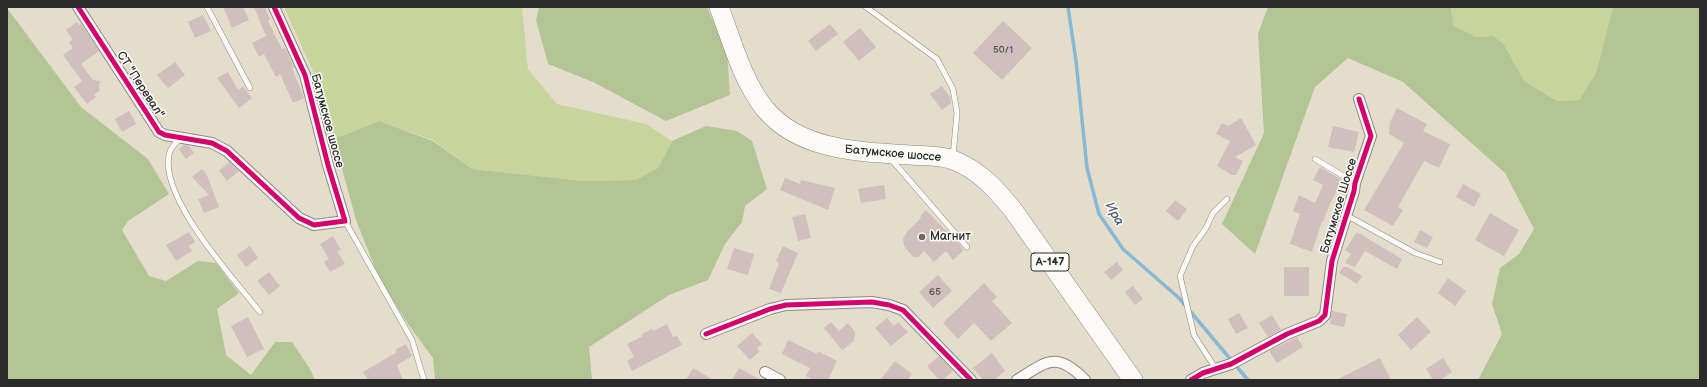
<!DOCTYPE html>
<meta charset="utf-8">
<style>
body{margin:0}
#map{position:relative;width:1707px;height:387px;overflow:hidden;background:#e4ddcc;font-family:"Balsamiq Sans",sans-serif}
canvas{display:block}
.frame{position:absolute;inset:0;border:8px solid #2b2b2b;pointer-events:none}
</style>
<div id="map">
<canvas width="1707" height="387"></canvas>
<div class="frame"></div>
</div>
<script>
const ctx = document.querySelector('canvas').getContext('2d');
ctx.lineJoin = 'round';
function fillPath(path, color) { ctx.fillStyle = color; ctx.fill(path, 'evenodd'); }
function stroke(path, color, width, dash) { ctx.strokeStyle = color; ctx.lineWidth = width; ctx.lineCap = dash ? 'butt' : 'round'; ctx.setLineDash(dash || []); ctx.stroke(path); }
function label(font, color, halo, rows, align = 'center') {
  ctx.font = font + ' "Balsamiq Sans",sans-serif'; ctx.lineWidth = 3; ctx.setLineDash([]); ctx.textBaseline = 'middle'; ctx.strokeStyle = halo; ctx.fillStyle = color; for (const [text, x, y, turn = 0] of rows) {
    ctx.save(); ctx.translate(x, y); ctx.rotate((+turn || 0) * Math.PI / 180); ctx.textAlign = isNaN(turn) ? turn : align; if (halo) ctx.strokeText(text, 0, 0); ctx.fillText(text, 0, 0); ctx.restore();
  }
}
const green = new Path2D(`
 M 284,7 L 522,7 L 528,69 L 557,104 L 646,124 L 672,141 L 658,168 L 637,180 L 583,181 L 472,169 L 433,140 L 379,121 L 334,139 L 328,105 Z
 M 1451,7 L 1613,7 L 1596,73 L 1579,100 L 1557,101 L 1524,81 L 1503,43 L 1493,36 L 1476,37 L 1453,25 Z`);
const forest = new Path2D(`
 M 539,7 L 707,7 L 727,52 L 730,95 L 666,121 L 593,82 L 548,64 L 536,20 Z
 M 1268,7 L 1451,7 L 1453,25 L 1476,37 L 1493,36 L 1503,43 L 1524,81 L 1557,101 L 1579,100 L 1596,73 L 1613,7 L 1700,7 L 1700,380 L 1478,380 L 1502,334 L 1492,304 L 1500,268 L 1519,254 L 1534,229 L 1505,173 L 1403,82 L 1348,58 L 1315,87 L 1255,254 L 1222,224 L 1264,133 L 1258,34 Z
 M 7,8 L 81,107 L 148,159 L 169,194 L 128,221 L 122,230 L 149,276 L 166,281 L 198,261 L 216,263 L 239,293 L 217,309 L 226,355 L 251,375 L 275,342 L 292,342 L 310,369 L 315,380 L 7,380 Z
 M 379,121 L 433,141 L 472,169 L 583,181 L 636,180 L 658,168 L 672,141 L 706,126 L 737,131 L 752,141 L 767,189 L 745,206 L 742,222 L 725,244 L 708,280 L 669,295 L 589,347 L 592,380 L 435,380 L 433,358 L 408,324 L 379,278 L 356,220 L 334,139 Z`);
const stream = new Path2D(`
 M 1068,7 L 1076,61 L 1087,168 L 1099,214 L 1123,249 L 1179,298 L 1248,380`);
const building = new Path2D(`
 M 223,7 L 243,7 L 249,20 L 232,28 Z
 M 254,7 L 265,7 L 270,20 L 268,21 L 282,49 L 285,48 L 294,67 L 292,68 L 304,98 L 293,103 L 280,74 L 276,77 L 264,54 L 259,57 L 252,43 L 266,36 Z
 M 203,15 L 211,31 L 195,38 L 188,22 Z
 M 1003,21 L 1032,48 L 1002,80 L 973,53 Z
 M 77,22 L 79,25 L 81,24 L 99,51 L 81,64 L 93,80 L 100,81 L 99,88 L 100,90 L 94,95 L 96,97 L 87,104 L 74,87 L 82,81 L 63,55 L 73,48 L 69,42 L 73,40 L 66,30 Z
 M 830,24 L 838,34 L 816,51 L 808,41 Z
 M 860,28 L 876,47 L 859,61 L 843,42 Z
 M 175,62 L 185,75 L 168,88 L 157,75 Z
 M 228,72 L 238,90 L 243,86 L 252,98 L 239,108 L 217,78 Z
 M 942,86 L 950,97 L 951,103 L 942,110 L 930,94 Z
 M 1397,108 L 1427,124 L 1423,131 L 1450,144 L 1439,168 L 1424,161 L 1398,207 L 1403,210 L 1393,226 L 1364,210 L 1404,143 L 1389,134 L 1390,122 Z
 M 129,111 L 136,124 L 122,132 L 115,119 Z
 M 1241,118 L 1256,145 L 1235,157 L 1243,161 L 1236,175 L 1232,175 L 1217,166 L 1230,141 L 1216,134 L 1222,123 L 1228,126 Z
 M 1333,126 L 1359,132 L 1354,152 L 1328,147 Z
 M 184,145 L 189,146 L 194,153 L 186,159 L 179,149 Z
 M 229,162 L 239,171 L 227,181 L 219,171 Z
 M 1320,167 L 1342,180 L 1330,204 L 1323,222 L 1322,221 L 1312,252 L 1290,244 L 1300,214 L 1293,211 L 1299,195 L 1315,203 L 1323,185 L 1313,180 Z
 M 202,169 L 206,173 L 219,207 L 204,213 L 198,199 L 209,195 L 192,177 Z
 M 785,178 L 800,184 L 801,180 L 835,188 L 828,210 L 780,190 Z
 M 1463,184 L 1481,194 L 1474,207 L 1456,197 Z
 M 884,185 L 886,199 L 861,203 L 858,189 Z
 M 1175,200 L 1187,209 L 1178,221 L 1166,211 Z
 M 926,210 L 962,247 L 963,251 L 953,260 L 946,251 L 934,262 L 924,251 L 918,257 L 913,257 L 904,246 L 903,239 L 907,232 L 921,218 L 920,216 Z
 M 1490,213 L 1519,230 L 1504,256 L 1475,240 Z
 M 805,214 L 811,238 L 798,241 L 792,217 Z
 M 1420,230 L 1433,237 L 1427,248 L 1414,242 Z
 M 189,232 L 195,242 L 189,246 L 192,251 L 176,261 L 166,245 Z
 M 1357,232 L 1402,259 L 1397,269 L 1365,251 L 1355,267 L 1345,263 L 1351,254 L 1345,250 Z
 M 333,236 L 341,250 L 337,251 L 345,264 L 330,272 L 324,262 L 329,259 L 320,244 Z
 M 250,246 L 258,258 L 246,267 L 237,255 Z
 M 783,246 L 798,253 L 781,293 L 769,289 L 779,263 L 776,261 Z
 M 734,248 L 754,254 L 748,275 L 727,269 Z
 M 1117,262 L 1123,270 L 1111,280 L 1104,272 Z
 M 1284,267 L 1309,267 L 1309,296 L 1284,296 Z
 M 1343,267 L 1348,267 L 1362,276 L 1357,284 L 1339,273 Z
 M 269,272 L 280,286 L 269,295 L 257,281 Z
 M 938,275 L 952,291 L 933,308 L 919,292 Z
 M 1448,278 L 1466,291 L 1455,306 L 1438,293 Z
 M 984,283 L 997,297 L 992,301 L 1012,323 L 991,341 L 974,323 L 958,339 L 943,323 Z
 M 1133,286 L 1143,299 L 1135,305 L 1125,292 Z
 M 1332,311 L 1347,314 L 1344,327 L 1330,324 Z
 M 1239,313 L 1248,328 L 1236,334 L 1228,319 Z
 M 1272,315 L 1281,330 L 1268,337 L 1259,323 Z
 M 248,317 L 264,349 L 247,357 L 231,326 Z
 M 1417,317 L 1431,332 L 1411,350 L 1398,335 Z
 M 887,318 L 894,326 L 898,322 L 908,332 L 891,346 L 875,328 Z
 M 831,322 L 839,331 L 848,323 L 855,332 L 854,341 L 842,350 L 824,328 Z
 M 667,324 L 673,337 L 677,336 L 682,345 L 632,371 L 627,361 L 634,357 L 627,344 L 643,336 L 642,334 L 652,329 L 653,331 Z
 M 752,333 L 762,344 L 757,348 L 760,351 L 750,360 L 737,346 Z
 M 1297,337 L 1303,347 L 1277,363 L 1269,351 Z
 M 788,340 L 817,354 L 818,351 L 837,361 L 828,380 L 813,380 L 806,376 L 810,368 L 782,354 Z
 M 406,344 L 412,356 L 397,365 L 403,380 L 368,380 L 363,372 L 397,352 L 395,350 Z
 M 992,353 L 1005,371 L 994,380 L 983,380 L 973,368 Z
 M 939,356 L 953,371 L 943,380 L 939,380 L 927,366 Z
 M 1380,358 L 1391,380 L 1336,380 Z
 M 1443,358 L 1452,372 L 1440,380 L 1433,380 L 1426,369 Z
 M 895,361 L 912,374 L 908,380 L 880,380 Z
 M 693,368 L 713,380 L 686,380 Z
 M 739,368 L 761,380 L 732,380 Z`);
const lane = new Path2D(`
 M 207,7 L 250,88
 M 866,7 L 937,59 L 953,89 L 957,113 L 953,156
 M 181,138 C 175,143 170,148 169,155 C 160,199 234,279 260,312
 M 891,159 L 967,247
 M 1315,159 L 1355,183
 M 1346,215 L 1415,253 L 1440,262
 M 345,221 L 412,340 L 424,380
 M 1216,369 L 1194,335 L 1180,276 L 1193,246 L 1206,228 L 1213,213 L 1227,199`);
const street = new Path2D(`
 M 78,7 L 159,132 L 165,135 L 212,143 L 227,151 L 299,218 L 314,225 L 345,221 L 328,165 L 305,75 L 274,7
 M 706,334 L 770,309 L 786,305 L 872,302 L 889,305 L 903,310 L 971,380
 M 765,372 L 780,380
 M 1017,380 C 1047,361 1057,351 1085,380
 M 1191,380 L 1203,373 L 1231,364 L 1287,334 L 1319,321 L 1325,315 L 1332,261 L 1354,191 L 1355,183 L 1371,136 L 1359,99`);
const highway = new Path2D(`
 M 719,7 C 732,41 742,80 765,109 C 800,151 861,152 911,155 C 924,156 941,155 953,160 C 979,170 996,189 1013,210 L 1133,380`);
const cycleway = new Path2D(`
 M 78,7 L 159,132 L 165,135 L 212,143 L 227,151 L 299,218 L 314,225 L 345,221 L 328,165 L 305,75 L 274,7
 M 706,334 L 770,309 L 786,305 L 872,302 L 889,305 L 903,310 L 971,380
 M 1191,380 L 1203,373 L 1231,364 L 1287,334 L 1319,321 L 1325,315 L 1332,261 L 1354,191 L 1355,183 L 1371,136 L 1359,99`);
const markers = [
 [922,237,4,"#6c6963"]
];
const numberNames = [
 ["50/1",1003,50],
 ["65",935,292]
];
const shields = [
 [1050,262,38]
];
const shieldNames = [
 ["А-147",1050,262]
];
const streetNames = [
 ["СТ \"Перевал\"",140,85,57],
 ["Батумское шоссе",327,121,75],
 ["Батумское шоссе",893,154,5],
 ["Батумское Шоссе",1339,206,-73]
];
const poiNames = [
 ["Магнит",930,237]
];
const waterNames = [
 ["Ира",1114,214,61]
];
fillPath(green, '#c7d59d');
fillPath(forest, '#b3c595');
stroke(stream, '#87b9d4', 3.5);
fillPath(building, '#d0bfbd');
stroke(lane, '#8d8981', 6);
stroke(street, '#8d8981', 12);
stroke(highway, '#8d8981', 20);
stroke(lane, '#fbfaf7', 5);
stroke(street, '#fbfaf7', 10);
stroke(highway, '#fbfaf7', 19);
stroke(cycleway, '#d6006c', 5);
for (const [x, y, r, color] of markers) { const dot = new Path2D(); dot.arc(x, y, r, 0, 2 * Math.PI); ctx.fillStyle = color; ctx.fill(dot); stroke(dot, '#fdfcf7', 1.5); }
label('10px', '#545050', null, numberNames);
for (const [x, y, w] of shields) { const box = new Path2D(); box.roundRect(x - w / 2, y - 9, w, 18, 3); ctx.fillStyle = '#fdfcf7'; ctx.fill(box); stroke(box, '#2b2b2b', 1); }
label('bold 11px', '#2b2b2b', null, shieldNames);
label('12px', '#2b2b2b', '#fdfcf7', streetNames);
label('12px', '#2b2b2b', '#fdfcf7', poiNames, 'left');
label('italic 13px', '#405d70', '#fdfcf7', waterNames);
</script>
